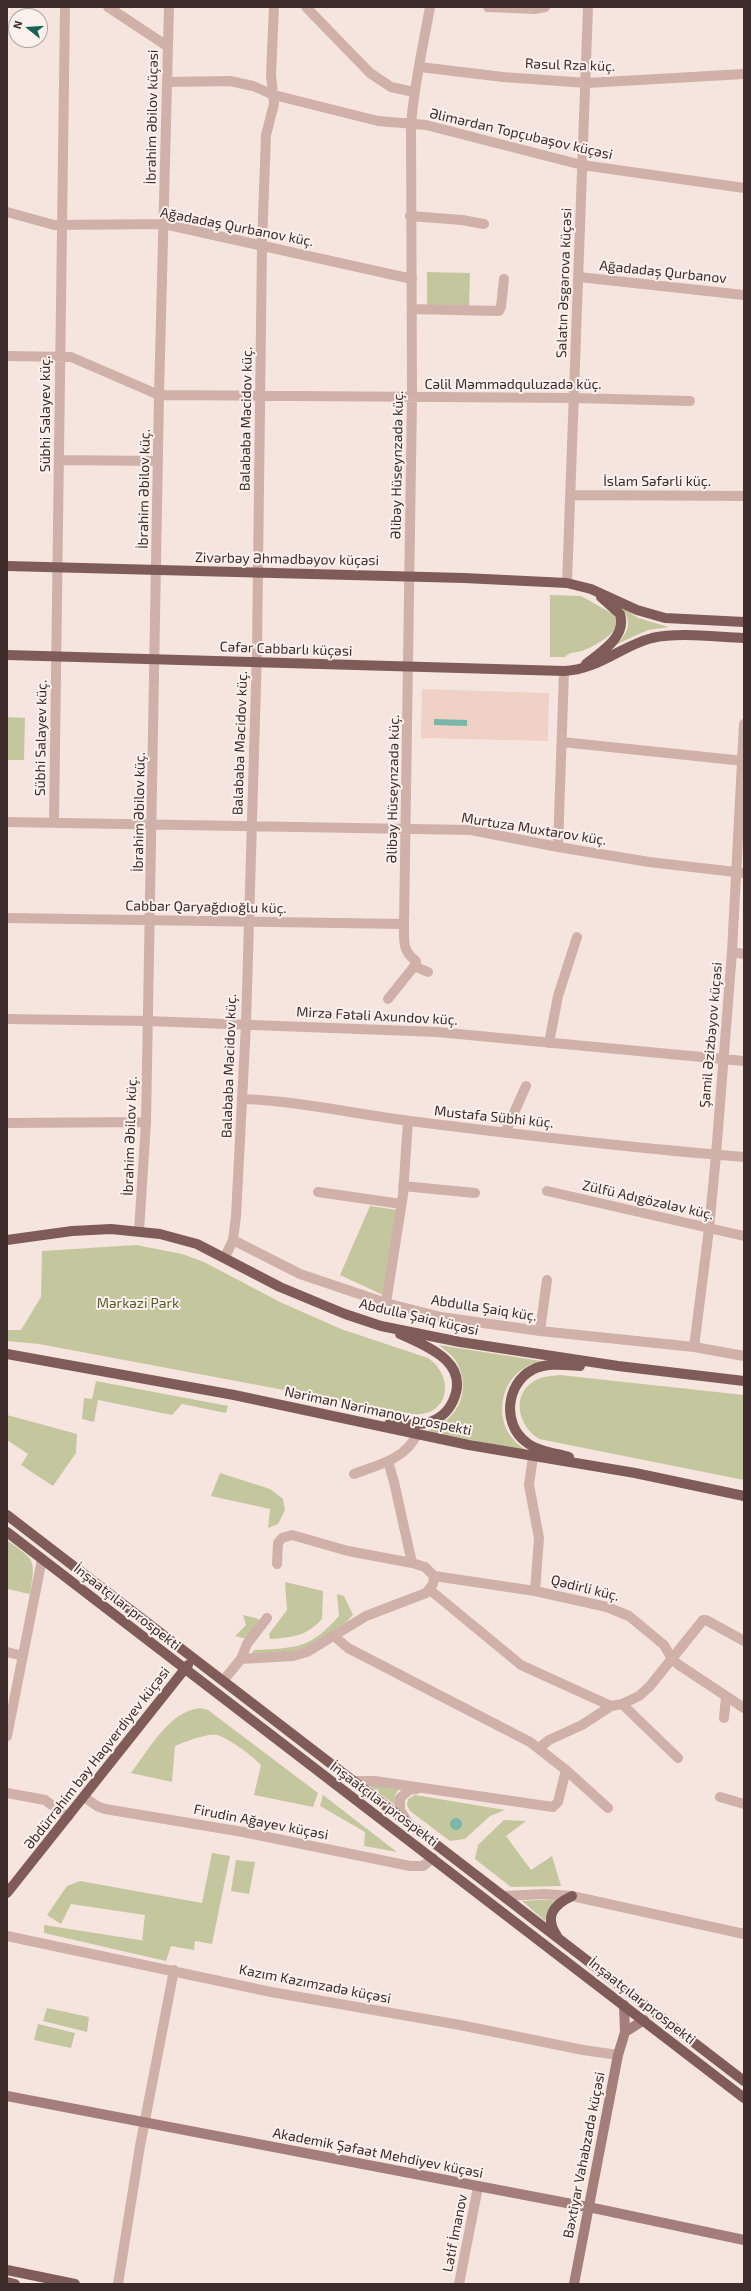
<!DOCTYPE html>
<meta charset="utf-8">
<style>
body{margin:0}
#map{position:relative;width:751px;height:2291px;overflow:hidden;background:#f6e5df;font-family:"Exo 2",sans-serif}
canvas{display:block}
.frame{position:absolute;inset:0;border:8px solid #3c2b2a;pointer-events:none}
.north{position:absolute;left:8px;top:8px;width:40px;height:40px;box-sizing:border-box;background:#fcf1ed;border:1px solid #afa29f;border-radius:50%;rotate:287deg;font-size:11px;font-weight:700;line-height:16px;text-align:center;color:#3c2b2a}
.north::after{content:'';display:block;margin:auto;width:14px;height:18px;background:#196356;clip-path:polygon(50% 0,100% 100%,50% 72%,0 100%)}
</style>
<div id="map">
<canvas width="751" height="2291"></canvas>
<div class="frame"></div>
<div class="north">N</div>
</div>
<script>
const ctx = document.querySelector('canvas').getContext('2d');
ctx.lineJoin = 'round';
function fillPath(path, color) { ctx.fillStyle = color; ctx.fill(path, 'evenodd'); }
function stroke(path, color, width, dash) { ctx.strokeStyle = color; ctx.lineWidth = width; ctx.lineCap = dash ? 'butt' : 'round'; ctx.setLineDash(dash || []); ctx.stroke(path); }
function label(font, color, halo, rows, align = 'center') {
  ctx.font = font + ' "Exo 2",sans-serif'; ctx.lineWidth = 4; ctx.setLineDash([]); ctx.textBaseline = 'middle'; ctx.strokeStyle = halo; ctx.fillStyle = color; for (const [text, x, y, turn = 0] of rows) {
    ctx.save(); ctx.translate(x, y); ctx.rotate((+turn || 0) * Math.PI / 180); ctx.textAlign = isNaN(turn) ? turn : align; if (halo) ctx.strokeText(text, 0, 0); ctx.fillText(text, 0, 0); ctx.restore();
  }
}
const green = new Path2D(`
 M 427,272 L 470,273 L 469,308 L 427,307 Z
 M 550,595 L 581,596 L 613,614 L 616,618 L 616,628 C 609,638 593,647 582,651 C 575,653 571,651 565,657 L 550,657 Z
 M 622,607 L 638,618 L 669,627 L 648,630 L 617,644 C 629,631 632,623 622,607 Z
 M 7,717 L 25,718 L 24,760 L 7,760 Z
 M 370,1206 L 398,1210 L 383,1295 L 340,1275 Z
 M 136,1245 L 182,1254 L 204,1262 L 280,1302 L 341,1329 L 428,1358 C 456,1377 449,1418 412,1414 L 39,1344 L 7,1341 L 7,1330 L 21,1330 L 41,1297 L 42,1251 Z
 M 439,1345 L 541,1361 C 536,1363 530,1364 526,1367 C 501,1380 494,1418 513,1439 C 516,1444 523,1447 527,1451 L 427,1431 C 455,1422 472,1394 458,1365 C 454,1356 446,1351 439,1345 Z
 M 560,1375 L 744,1395 L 744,1480 L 539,1439 C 518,1426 510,1394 536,1380 C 543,1376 552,1376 560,1375 Z
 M 96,1381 L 228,1406 L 226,1413 L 182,1404 L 172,1415 L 98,1400 L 94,1422 L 82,1419 L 84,1398 L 92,1399 Z
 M 7,1415 L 77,1434 L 76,1453 L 53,1486 L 21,1465 L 28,1454 L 7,1440 Z
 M 220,1473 L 270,1489 L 283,1499 L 285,1510 L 278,1524 L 268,1528 L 270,1509 L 211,1496 Z
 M 7,1540 C 35,1561 36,1558 30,1594 L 7,1589 Z
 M 285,1582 L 323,1591 L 322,1619 C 305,1637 294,1637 270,1639 L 269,1634 L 287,1610 Z
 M 337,1594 L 344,1596 L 353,1615 L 345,1623 L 302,1651 L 251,1655 L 254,1650 C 296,1648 310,1649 339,1616 Z
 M 243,1615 L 259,1619 L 256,1629 L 247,1639 L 235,1636 L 246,1625 Z
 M 200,1708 L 208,1710 L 318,1793 L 313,1807 L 254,1795 L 261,1765 C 253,1756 228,1738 217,1735 C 207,1733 184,1742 175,1746 L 172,1782 L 131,1773 C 148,1751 169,1711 200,1708 Z
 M 368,1785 L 400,1788 L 395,1795 L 395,1805 Z
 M 323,1795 L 397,1852 L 364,1846 L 365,1832 L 320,1806 Z
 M 415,1795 L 505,1810 L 490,1816 L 465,1839 L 450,1841 L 410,1811 L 407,1805 L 408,1799 Z
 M 504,1820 L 526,1821 L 506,1836 L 531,1870 L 552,1856 L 561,1886 L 511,1887 L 475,1859 L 478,1845 Z
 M 212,1853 L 230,1856 L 212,1944 L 195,1941 L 194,1950 L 171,1946 L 166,1961 L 44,1933 L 44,1925 L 146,1941 L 142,1940 L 145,1915 L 71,1904 L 61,1924 L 47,1915 L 67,1886 L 80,1881 L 202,1903 Z
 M 236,1860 L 255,1862 L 249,1894 L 231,1891 Z
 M 557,1899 L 547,1912 L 545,1921 L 522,1901 Z
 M 47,2008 L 89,2017 L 87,2032 L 43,2021 Z
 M 38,2024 L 75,2033 L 71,2048 L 34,2040 Z`);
const plaza = new Path2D(`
 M 422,689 L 549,693 L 548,741 L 421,738 Z`);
const water = new Path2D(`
 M 434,719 L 467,720 L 467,726 L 434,725 Z
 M450 1824a6 6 0 1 1 12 0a6 6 0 1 1-12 0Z`);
const street = new Path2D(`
 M 108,7 L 167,46
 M 306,7 L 370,73 L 391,87 L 414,92
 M 488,7 L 535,9 L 545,7
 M 420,67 L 503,77 L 587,83 L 744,74
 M 167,82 L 230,81 L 253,86 L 274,95 L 378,121 L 426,125 L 582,165 L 744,188
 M 7,212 L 54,225 L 164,224 L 412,279
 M 410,216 L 462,220 L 484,224
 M 579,277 L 744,295
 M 412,309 L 499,311 L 501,307 L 504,279
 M 7,356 L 71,357 L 159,395 L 575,398 L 690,401
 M 59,460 L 158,461
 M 570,495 L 744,496
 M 567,583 L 588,7
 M 562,742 L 744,761
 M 7,822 L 471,830 L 558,847 L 649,862 L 744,873
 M 54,822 L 65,7
 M 558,847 L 564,671
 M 7,918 L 404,924
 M 732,952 L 744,954
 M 416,967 L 428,972
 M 388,999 L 416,964 L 416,961 C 402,951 404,940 404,924 L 412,398 L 411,125 C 414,85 423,46 430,7
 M 7,1019 L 148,1021 L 437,1032 L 744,1061
 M 549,1043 L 558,996 L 577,937
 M 243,1099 C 299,1101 354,1114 410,1121 C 521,1135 633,1148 744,1157
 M 7,1123 L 146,1122
 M 505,1133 L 526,1086
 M 403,1186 L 475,1193
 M 547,1191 L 744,1236
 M 318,1192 L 401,1204
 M 139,1231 L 146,1122 L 159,395 L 169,7
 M 233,1240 L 300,1274 L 386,1303 L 441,1317 L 540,1331 L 694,1347 L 744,1356
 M 225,1257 L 233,1240 L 236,1216 L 246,1024 L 257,652 L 262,244 L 266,135 L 274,104 L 271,75 L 274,7
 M 386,1303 L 403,1195 L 408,1121
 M 540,1331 L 547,1280
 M 694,1347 L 709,1229 L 716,1155 L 732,952 L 744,724
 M 533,1457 L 529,1485 L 539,1538 L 535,1591
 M 388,1461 L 394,1482 L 412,1563
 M 354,1474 C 378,1465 406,1459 417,1434
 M 434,1576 L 535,1591 L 607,1607 L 629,1616 L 664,1645 L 672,1659 L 679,1665 L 744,1708
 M 430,1590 L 521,1665 L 611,1706
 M 335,1637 L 348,1648 L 530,1742 L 566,1770 L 608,1808
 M 7,1652 L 23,1656
 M 241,1659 L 293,1656 L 307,1652 L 366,1616 L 426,1593 L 433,1584 L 434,1576 L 425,1567 L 412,1563 L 348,1551 L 292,1535 L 282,1538 L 278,1543 L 277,1564
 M 223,1681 L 241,1659 L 247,1644 L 267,1618
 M 622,1704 L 678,1758
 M 724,1718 L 726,1697
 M 7,1736 L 42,1559
 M 539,1748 L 549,1740 L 582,1725 L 611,1706 L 622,1704 L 639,1696 L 650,1686 L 703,1620 L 706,1620 L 744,1641
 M 352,1781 L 375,1781 L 553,1807 L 558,1802 L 566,1770
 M 7,1793 L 45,1800 L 68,1817
 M 84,1797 L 97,1806 L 105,1809 L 243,1832 L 410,1866 L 423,1866 L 433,1858
 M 720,1797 L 744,1804
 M 407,1821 L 400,1810 L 400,1798 L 409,1790 L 417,1789
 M 504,1896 L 545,1894 L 572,1896 L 744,1934
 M 7,1936 L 271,1992 L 460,2025 L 583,2050 L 618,2055
 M 118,2284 L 140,2146 L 174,1970
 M 459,2284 L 478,2187`);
const secondary = new Path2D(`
 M 625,2032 L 644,2020
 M 7,2096 L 598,2209 L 744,2240
 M 574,2284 L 618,2055 L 625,2032 L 624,2005`);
const primary = new Path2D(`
 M 7,566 L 464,578 L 567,583 L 591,589 L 637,610 L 665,618 L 744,622
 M 7,655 L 564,671 C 597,670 621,646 652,638 C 679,632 716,637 744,638
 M 586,664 C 601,652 627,637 620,614 L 601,597
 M 7,1240 L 72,1231 L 111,1229 L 160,1234 L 197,1244 L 280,1287 L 345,1314 L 381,1326 L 460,1342 L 618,1366 L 744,1381
 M 7,1354 L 234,1395 L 469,1445 L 635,1473 L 744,1496
 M 389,1424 C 401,1423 414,1426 426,1423 C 438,1420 448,1412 453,1401 C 471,1362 426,1346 400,1334
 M 569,1457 C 555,1453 537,1451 526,1442 C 502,1424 506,1384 532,1370 C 546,1362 566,1365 580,1366
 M 7,1515 L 744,2081
 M 7,1532 L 744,2098
 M 7,1893 L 188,1665
 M 557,1936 C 544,1917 553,1905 572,1896
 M 7,2270 L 75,2284
 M 7,2282 L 15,2284`);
const streetNames = [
 ["Rəsul Rza küç.",570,65,2],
 ["İbrahim Əbilov küçəsi",152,117,-89],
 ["Əlimərdan Topçubaşov küçəsi",521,134,13],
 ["Ağadadaş Qurbanov küç.",237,227,11],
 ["Ağadadaş Qurbanov",663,272,6],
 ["Salatın Əsgərova küçəsi",564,283,-88],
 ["Cəlil Məmmədquluzadə küç.",513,384],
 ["Sübhi Salayev küç.",45,414,-90],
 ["Balababa Məcidov küç.",246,419,-89],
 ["Əlibəy Hüseynzadə küç.",397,465,-89],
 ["İslam Səfərli küç.",657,481],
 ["İbrahim Əbilov küç.",144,489,-89],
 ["Zivərbəy Əhmədbəyov küçəsi",287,559,1],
 ["Cəfər Cabbarlı küçəsi",286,649,2],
 ["Sübhi Salayev küç.",41,738,-89],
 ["Balababa Məcidov küç.",240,743,-88],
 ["Əlibəy Hüseynzadə küç.",393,789,-89],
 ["İbrahim Əbilov küç.",139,812,-89],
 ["Murtuza Muxtarov küç.",534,829,9],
 ["Cabbar Qaryağdıoğlu küç.",206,907,1],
 ["Mirzə Fətəli Axundov küç.",377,1016,3],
 ["Şamil Əzizbəyov küçəsi",711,1035,-85],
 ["Balababa Məcidov küç.",229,1066,-88],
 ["Mustafa Sübhi küç.",494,1117,6],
 ["İbrahim Əbilov küç.",130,1136,-88],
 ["Zülfü Adıgözələv küç.",648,1200,13],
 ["Abdulla Şaiq küç.",484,1308,9],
 ["Abdulla Şaiq küçəsi",419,1317,13],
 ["Nəriman Nərimanov prospekti",378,1411,12],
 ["Qədirli küç.",585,1588,14],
 ["İnşaatçılar prospekti",127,1607,38],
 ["Əbdürrəhim bəy Haqverdiyev küçəsi",97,1758,-52],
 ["İnşaatçılar prospekti",384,1804,37],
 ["Firudin Ağayev küçəsi",261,1822,11],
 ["Kazım Kazımzadə küçəsi",315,1984,11],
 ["İnşaatçılar prospekti",642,2001,38],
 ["Akademik Şəfaət Mehdiyev küçəsi",378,2153,11],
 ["Bəxtiyar Vahabzadə küçəsi",584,2155,-79],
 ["Lətif İmanov",455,2233,-79]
];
const parkNames = [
 ["Mərkəzi Park",138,1303]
];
fillPath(green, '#c4c79d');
fillPath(plaza, '#efd2c5');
fillPath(water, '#7ab6aa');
stroke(street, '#d0b1a9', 10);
stroke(secondary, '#a47e7a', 10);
stroke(primary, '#805c59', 10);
label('14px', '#3c2b2a', '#fcf1ed', streetNames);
label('14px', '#585e2a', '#fcf1ed', parkNames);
</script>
